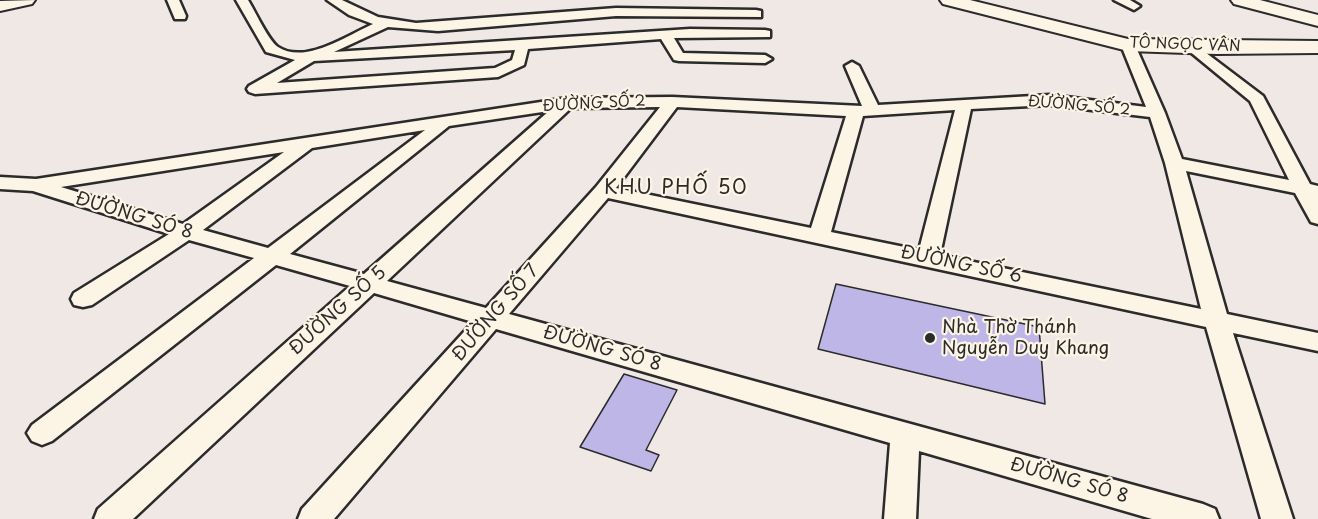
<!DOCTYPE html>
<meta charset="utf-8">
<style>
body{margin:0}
canvas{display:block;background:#f0e8e5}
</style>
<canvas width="1318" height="519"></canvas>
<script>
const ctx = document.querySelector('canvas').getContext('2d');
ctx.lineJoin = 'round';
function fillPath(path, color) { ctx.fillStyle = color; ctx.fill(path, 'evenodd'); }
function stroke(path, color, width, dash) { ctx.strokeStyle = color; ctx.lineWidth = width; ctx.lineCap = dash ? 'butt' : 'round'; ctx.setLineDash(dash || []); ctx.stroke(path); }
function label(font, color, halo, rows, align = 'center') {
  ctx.font = font + ' "Playpen Sans",sans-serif'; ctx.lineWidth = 4.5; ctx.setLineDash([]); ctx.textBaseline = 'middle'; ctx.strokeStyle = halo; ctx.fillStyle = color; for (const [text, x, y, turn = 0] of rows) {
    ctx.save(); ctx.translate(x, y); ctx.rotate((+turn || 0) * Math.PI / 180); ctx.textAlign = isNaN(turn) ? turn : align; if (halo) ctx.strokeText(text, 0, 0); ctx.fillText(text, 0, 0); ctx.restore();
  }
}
const building = new Path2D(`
 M 836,284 L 1039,327 L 1045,404 L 818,349 Z
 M 624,374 L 677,390 L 646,450 L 659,455 L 651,471 L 580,447 Z`);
const street = new Path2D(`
 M 167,0 L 179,0 L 186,16 L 185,19 L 175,19 Z
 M 236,0 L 248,0 C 255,11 268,40 278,47 C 305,65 348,35 373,24 L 349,15 L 327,0 L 342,0 L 378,17 L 416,23 L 616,8 L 756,10 L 761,11 L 761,17 L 616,16 L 438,31 L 388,27 L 334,52 L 690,29 L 765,30 L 770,31 L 770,37 L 674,38 L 683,53 L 765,55 L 772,59 L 765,63 L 679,61 L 674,60 L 661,39 L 528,49 L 524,65 L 498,77 L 255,94 L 249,92 L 247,89 L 249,86 L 295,60 L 266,52 ZM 515,50 L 512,60 L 495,68 L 277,83 L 314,61 Z
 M 1114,0 L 1130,0 L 1140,6 L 1134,10 Z
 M 1128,41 L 1135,45 L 1165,113 L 1182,159 L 1289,180 L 1250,101 L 1188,50 L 1188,44 L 1193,43 L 1263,96 L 1310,184 L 1318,186 L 1318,224 L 1311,222 L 1295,193 L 1186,171 L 1227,314 L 1318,333 L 1318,351 L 1233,333 L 1293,519 L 1261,519 L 1206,327 L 608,198 L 509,314 L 1203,504 L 1215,509 L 1219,519 L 1152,519 L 919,451 L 916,519 L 884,519 L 890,443 L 496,329 L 334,519 L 298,519 L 302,509 L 473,322 L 374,293 L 133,519 L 94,519 L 98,509 L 350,286 L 276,265 L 52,441 L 42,445 L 32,441 L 27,433 L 32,425 L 254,258 L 189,240 L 92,305 L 83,307 L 74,305 L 71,299 L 74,293 L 169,234 L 33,191 L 0,189 L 0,177 L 36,179 L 567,98 L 672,97 L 862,106 L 845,66 L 852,62 L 859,66 L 878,105 L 1050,95 L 1146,107 L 1121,45 ZM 1050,105 L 1150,117 L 1165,163 L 1201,309 L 940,255 L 971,109 ZM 660,107 L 596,187 L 486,308 L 387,281 L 571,108 ZM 677,107 L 846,116 L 811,228 L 616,188 ZM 955,110 L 919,250 L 831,232 L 863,116 ZM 549,111 L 364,274 L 290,254 L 449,126 ZM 425,130 L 268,248 L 203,230 L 312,148 ZM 284,152 L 183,224 L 61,187 Z`);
const secondary = new Path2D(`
 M 35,0 L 32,4 L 0,11 L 0,1 Z
 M 940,0 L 970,0 L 1128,39 L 1318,41 L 1318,53 L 1216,54 L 1128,51 L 943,4 Z
 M 1231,0 L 1260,0 L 1318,15 L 1318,26 L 1234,4 Z`);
const markers = [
 [930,338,6,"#2b2b2b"]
];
const farStreetnames = [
 ["TÔ NGỌC VÂN",1185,45,2],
 ["ĐƯỜNG SỐ 2",594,104,-3],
 ["ĐƯỜNG SỐ 2",1079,106,5]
];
const streetNames = [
 ["ĐƯỜNG SÓ 8",134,216,17],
 ["ĐƯỜNG SỐ 6",961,265,12],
 ["ĐƯỜNG SỐ 5",338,311,-42],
 ["ĐƯỜNG SỐ 7",496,313,-49],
 ["ĐƯỜNG SÓ 8",602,349,16],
 ["ĐƯỜNG SÓ 8",1069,481,16]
];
const poiNames = [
 ["Nhà Thờ Thánh",942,328],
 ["Nguyễn Duy Khang",942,349]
];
const neighbourhoodNames = [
 ["KHU PHỐ 50",676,188]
];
fillPath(building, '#beb6e7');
stroke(building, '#2b2b2b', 1.5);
stroke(street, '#2b2b2b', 5);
stroke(secondary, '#2b2b2b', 4);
fillPath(street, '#fcf5e5');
fillPath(secondary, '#fcf5e5');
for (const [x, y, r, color] of markers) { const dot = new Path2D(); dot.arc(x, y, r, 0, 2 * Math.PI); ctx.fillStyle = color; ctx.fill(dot); stroke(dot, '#fcf5e5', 2); }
label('15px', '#2b2b2b', '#fcf5e5', farStreetnames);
label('18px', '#2b2b2b', '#fcf5e5', streetNames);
label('18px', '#2b2b2b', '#fcf5e5', poiNames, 'left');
ctx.letterSpacing = '1.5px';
label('20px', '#2b2b2b', '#fcf5e5', neighbourhoodNames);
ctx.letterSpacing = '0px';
</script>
